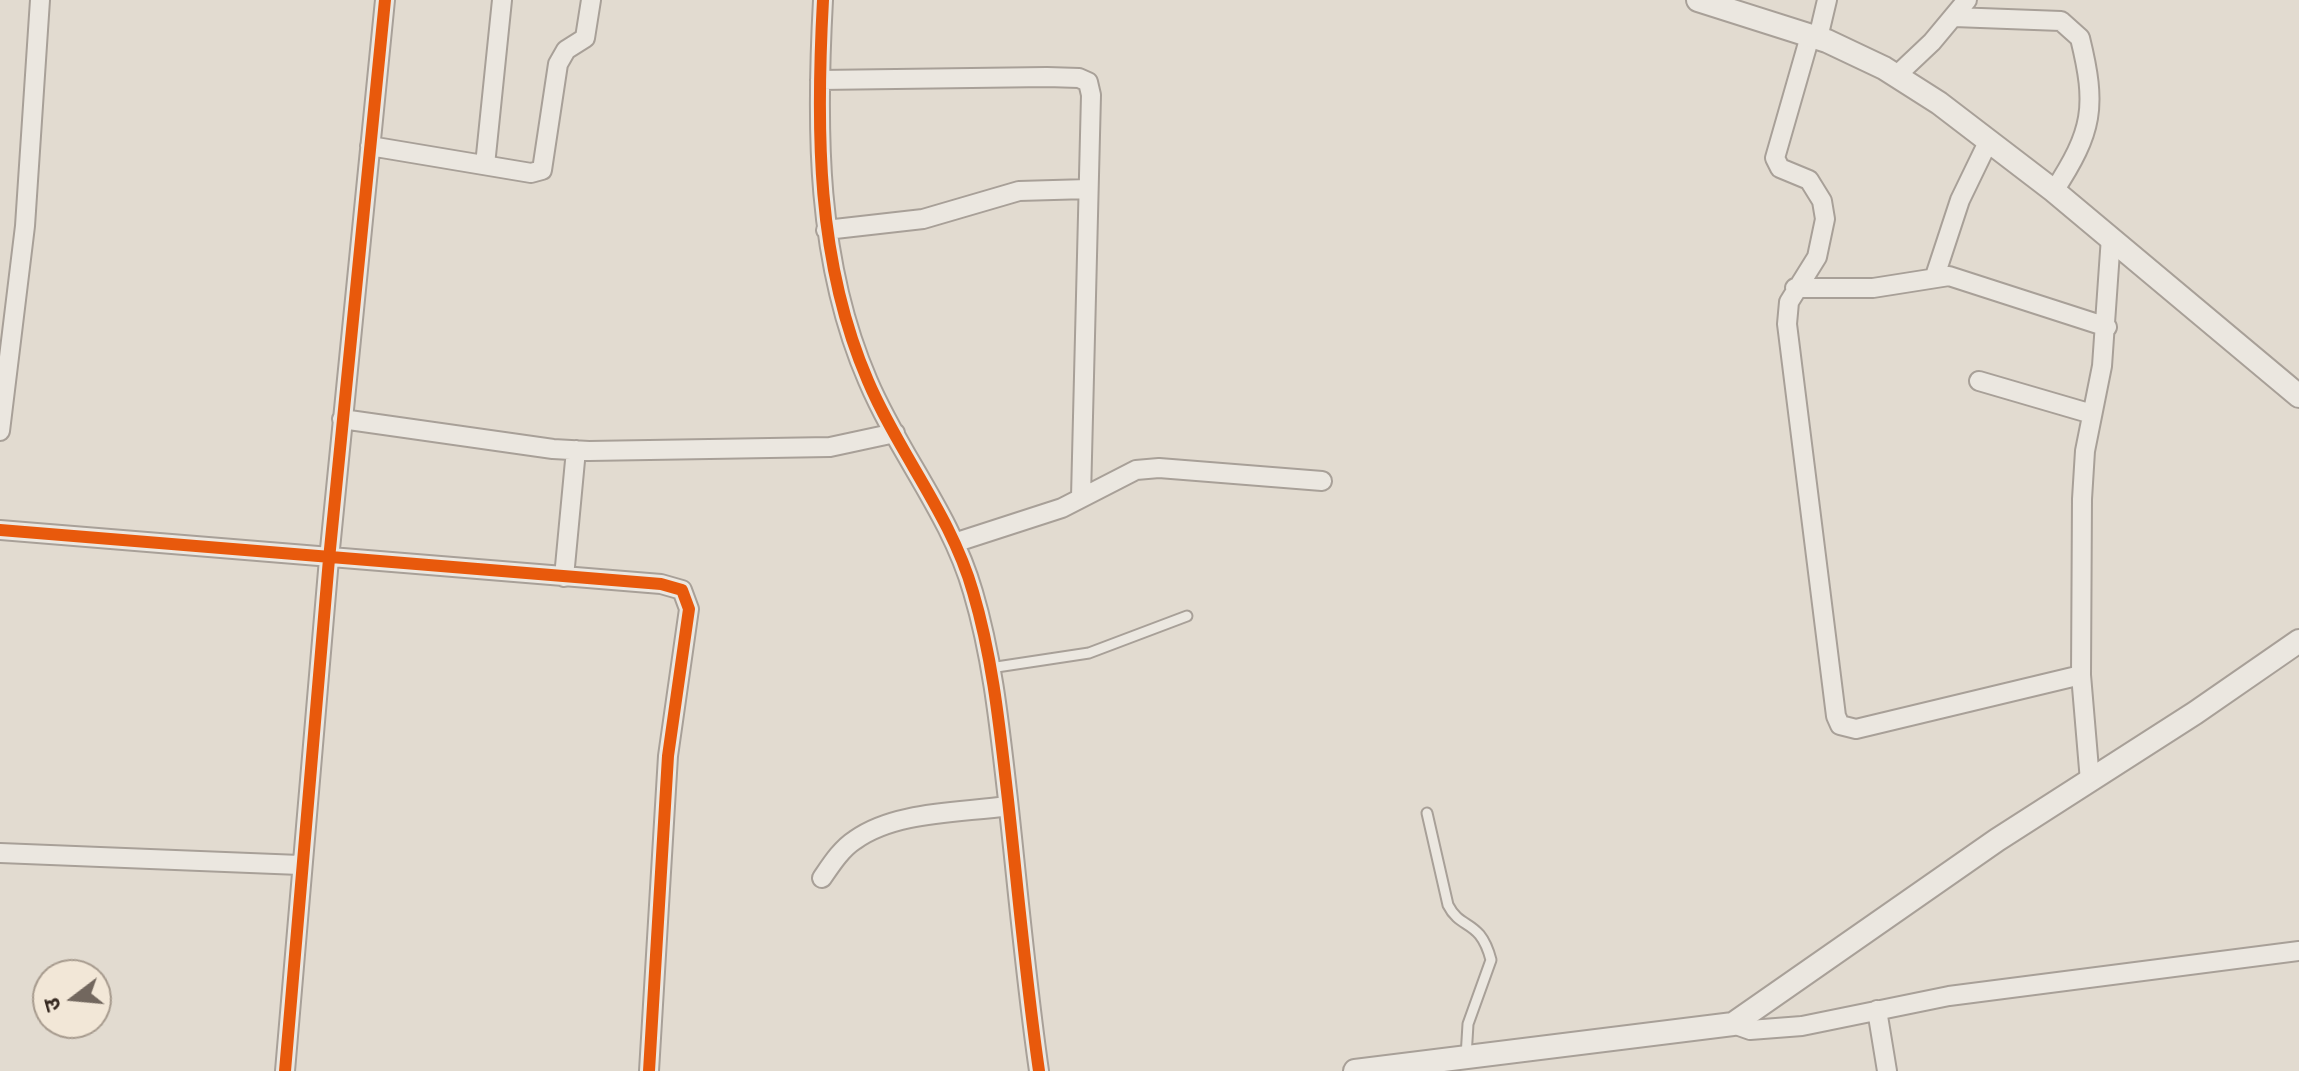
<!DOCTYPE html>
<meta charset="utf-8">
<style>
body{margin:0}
#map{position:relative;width:2299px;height:1071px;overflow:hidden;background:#e2dbd0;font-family:"Playfair Display","Noto Sans Devanagari",serif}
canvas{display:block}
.north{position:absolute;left:32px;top:959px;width:80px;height:80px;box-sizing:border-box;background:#f2e7d7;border:2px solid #a79b8e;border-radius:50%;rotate:254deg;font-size:22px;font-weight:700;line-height:32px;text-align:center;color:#362921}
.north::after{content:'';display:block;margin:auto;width:28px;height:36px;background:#72675e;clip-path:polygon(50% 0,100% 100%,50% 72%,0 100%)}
</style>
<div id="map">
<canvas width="2299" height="1071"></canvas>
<div class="north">उ</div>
</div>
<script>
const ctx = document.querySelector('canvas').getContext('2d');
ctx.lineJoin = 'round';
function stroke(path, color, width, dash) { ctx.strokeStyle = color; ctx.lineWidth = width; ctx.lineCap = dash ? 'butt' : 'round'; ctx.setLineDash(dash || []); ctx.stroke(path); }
const service = new Path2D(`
 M 990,668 L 1089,653 L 1187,616
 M 1427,813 L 1448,905 C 1461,931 1480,918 1491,960 L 1468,1024 L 1466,1057`);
const minor = new Path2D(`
 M 823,0 C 816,129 816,261 868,381 C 899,454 951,515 973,592 C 993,659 1000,731 1008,800 C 1018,891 1026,981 1039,1071
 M 1954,17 L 2061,21 L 2080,38 C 2097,107 2093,131 2054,191
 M 1810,36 L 1775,158 L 1780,168 L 1809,180 L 1822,201 L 1825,219 L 1817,257 L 1789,302 L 1787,324 L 1836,716 L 1840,725 L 1856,729 L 2081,675
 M 1818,38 L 1827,0
 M 1896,76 L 1932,42 L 1967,0
 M 820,80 L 1047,77 L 1079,78 L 1088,82 L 1091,95 L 1081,497
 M 370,146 L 531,173 L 542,170 L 558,64 L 566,50 L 585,38 L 591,0
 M 485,165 L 502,0
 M 826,230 L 923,219 L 1019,191 L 1088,189
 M 1935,276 L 1960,200 L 1989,140
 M 1795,288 L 1873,288 L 1949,276 L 2107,327
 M 1979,381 L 2092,414
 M 342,419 L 553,449 L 589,451 L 830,447 L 895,433
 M 0,431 L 25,226 L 40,0
 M 0,530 L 661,584 L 682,590 L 689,609 L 668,756 L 649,1071
 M 957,542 L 1062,508 L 1136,470 L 1159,468 L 1322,481
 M 564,577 L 576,450
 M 2090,781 L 2081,675 L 2082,499 L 2085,451 L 2102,366 L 2111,237
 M 0,853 L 300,865
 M 822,878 C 831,865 841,849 855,840 C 895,811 960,813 1008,806
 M 1877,1010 L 1887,1071
 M 1733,1024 L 1750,1030 L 1802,1026 L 1949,996 L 2299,951
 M 285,1071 L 329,559 L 385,0`);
const tertiary = new Path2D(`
 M 1698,0 L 1827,41 L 1884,68 L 1939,103 L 2054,191 L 2299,396
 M 1355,1071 L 1733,1024 L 1997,840 L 2195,713 L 2299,641`);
const cycleway = new Path2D(`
 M 823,0 C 816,129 816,261 868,381 C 899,454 951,515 973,592 C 993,659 1000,731 1008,800 C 1018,891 1026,981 1039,1071
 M 0,530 L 661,584 L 682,590 L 689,609 L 668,756 L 649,1071
 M 285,1071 L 329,559 L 385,0`);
stroke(service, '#a8a098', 13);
stroke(minor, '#a8a098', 22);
stroke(tertiary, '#a8a098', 26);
stroke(service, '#ebe7e0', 9);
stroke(minor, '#ebe7e0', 18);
stroke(tertiary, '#ebe7e0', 22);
stroke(cycleway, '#e8590c', 12);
</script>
